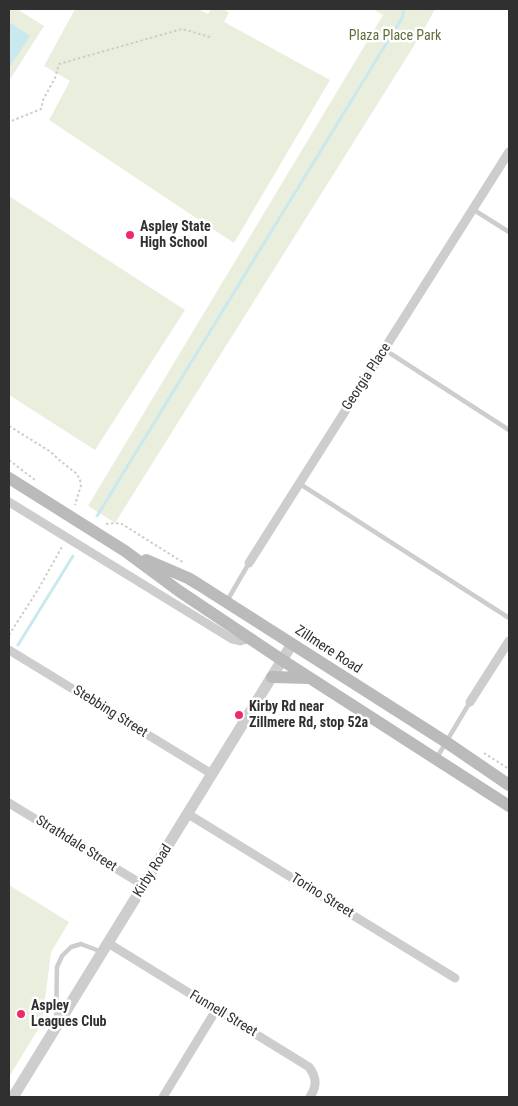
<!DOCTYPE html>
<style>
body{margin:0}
#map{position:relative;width:518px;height:1106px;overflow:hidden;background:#fff;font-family:"Roboto Condensed",sans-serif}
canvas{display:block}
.frame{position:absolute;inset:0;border:10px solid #303030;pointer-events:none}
</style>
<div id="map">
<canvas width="518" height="1106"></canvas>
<div class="frame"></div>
</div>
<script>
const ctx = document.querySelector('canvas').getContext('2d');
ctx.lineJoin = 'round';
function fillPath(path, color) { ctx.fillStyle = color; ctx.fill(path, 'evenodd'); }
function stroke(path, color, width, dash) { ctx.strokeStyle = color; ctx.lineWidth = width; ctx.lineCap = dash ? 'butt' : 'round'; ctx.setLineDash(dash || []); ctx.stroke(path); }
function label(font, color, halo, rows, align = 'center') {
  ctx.font = font + ' "Roboto Condensed",sans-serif'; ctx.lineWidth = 5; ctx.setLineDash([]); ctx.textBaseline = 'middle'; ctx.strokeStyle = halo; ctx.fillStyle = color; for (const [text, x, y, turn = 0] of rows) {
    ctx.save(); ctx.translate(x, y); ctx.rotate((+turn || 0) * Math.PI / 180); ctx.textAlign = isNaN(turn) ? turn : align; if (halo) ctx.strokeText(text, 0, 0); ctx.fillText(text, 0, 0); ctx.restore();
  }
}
const green = new Path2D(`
 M 9,9 L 17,9 L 44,26 L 9,81 Z
 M 75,9 L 198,9 L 208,14 L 211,9 L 223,9 L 229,12 L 224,22 L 330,80 L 234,243 L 49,120 L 70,81 L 44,66 Z
 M 373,9 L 435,9 L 422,33 L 115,523 L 88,506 L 383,15 Z
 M 9,196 L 185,310 L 95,450 L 9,395 Z
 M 9,885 L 69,922 L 51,952 L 42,1023 L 9,1077 Z`);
const water = new Path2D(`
 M 9,22 L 30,36 L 9,68 Z`);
const stream = new Path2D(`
 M 97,516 L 402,18 L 404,9
 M 18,645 L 73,556`);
const path = new Path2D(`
 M 9,129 L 9,122 L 41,109 L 43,100 L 55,78 L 59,64 L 182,29 L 210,37
 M 9,426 L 51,452 L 58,459 L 77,474 L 80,480 L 81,485 L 75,505
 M 9,460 L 35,480
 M 106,524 L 115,523 L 122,524 L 184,563
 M 9,635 L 39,588 L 63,545
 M 484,753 L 509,769`);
const service = new Path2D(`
 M 474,210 L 509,232
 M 385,350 L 509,430
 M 300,484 L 509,618
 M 227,601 L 249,563
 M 436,759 L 470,702
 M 56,1020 L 57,967 L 62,956 L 71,947 L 81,944 L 102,952`);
const minor = new Path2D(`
 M 9,502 L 232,639 L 240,641 L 252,638
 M 249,563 L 509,152
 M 9,650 L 212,774
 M 470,702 L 509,641
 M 9,803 L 143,885
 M 188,814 L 455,978
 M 108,943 L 309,1067 C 317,1078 317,1086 310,1097
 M 163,1097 L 216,1010`);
const tertiary = new Path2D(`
 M 13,1097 L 292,644`);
const secondary = new Path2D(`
 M 9,478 L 125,551 L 179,591 L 282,660 L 509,806
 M 146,560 L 188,578 L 198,584 L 446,742 L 509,785
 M 272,677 L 310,678`);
const markers = [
 [130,235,5,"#ee2b68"],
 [239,715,5,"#ee2b68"],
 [21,1014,5,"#ee2b68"]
];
const parkNames = [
 ["Plaza Place Park",395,36]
];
const poiNames = [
 ["Aspley State",140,227],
 ["High School",140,243],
 ["Kirby Rd near",249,707],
 ["Zillmere Rd, stop 52a",249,723],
 ["Aspley",31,1006],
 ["Leagues Club",31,1022]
];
const streetNames = [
 ["Georgia Place",367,377,-57],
 ["Zillmere Road",328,650,33],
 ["Stebbing Street",110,712,32],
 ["Strathdale Street",76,844,32],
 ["Kirby Road",153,871,-58],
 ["Torino Street",322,896,32],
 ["Funnell Street",223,1014,31]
];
fillPath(green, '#eaeedd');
fillPath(water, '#c9e9ee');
stroke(stream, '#c9e9ee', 3);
stroke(path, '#cdcdcd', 2, [2.5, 2.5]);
stroke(service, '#cdcdcd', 4.5);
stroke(minor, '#cdcdcd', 9);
stroke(tertiary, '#cdcdcd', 11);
stroke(secondary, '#bababa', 12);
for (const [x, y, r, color] of markers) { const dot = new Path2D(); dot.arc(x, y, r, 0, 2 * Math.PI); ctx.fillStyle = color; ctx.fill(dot); stroke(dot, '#fff', 2); }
label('14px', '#5f6e3a', '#fff', parkNames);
label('bold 14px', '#303030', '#fff', poiNames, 'left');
label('14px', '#303030', '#fff', streetNames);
</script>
